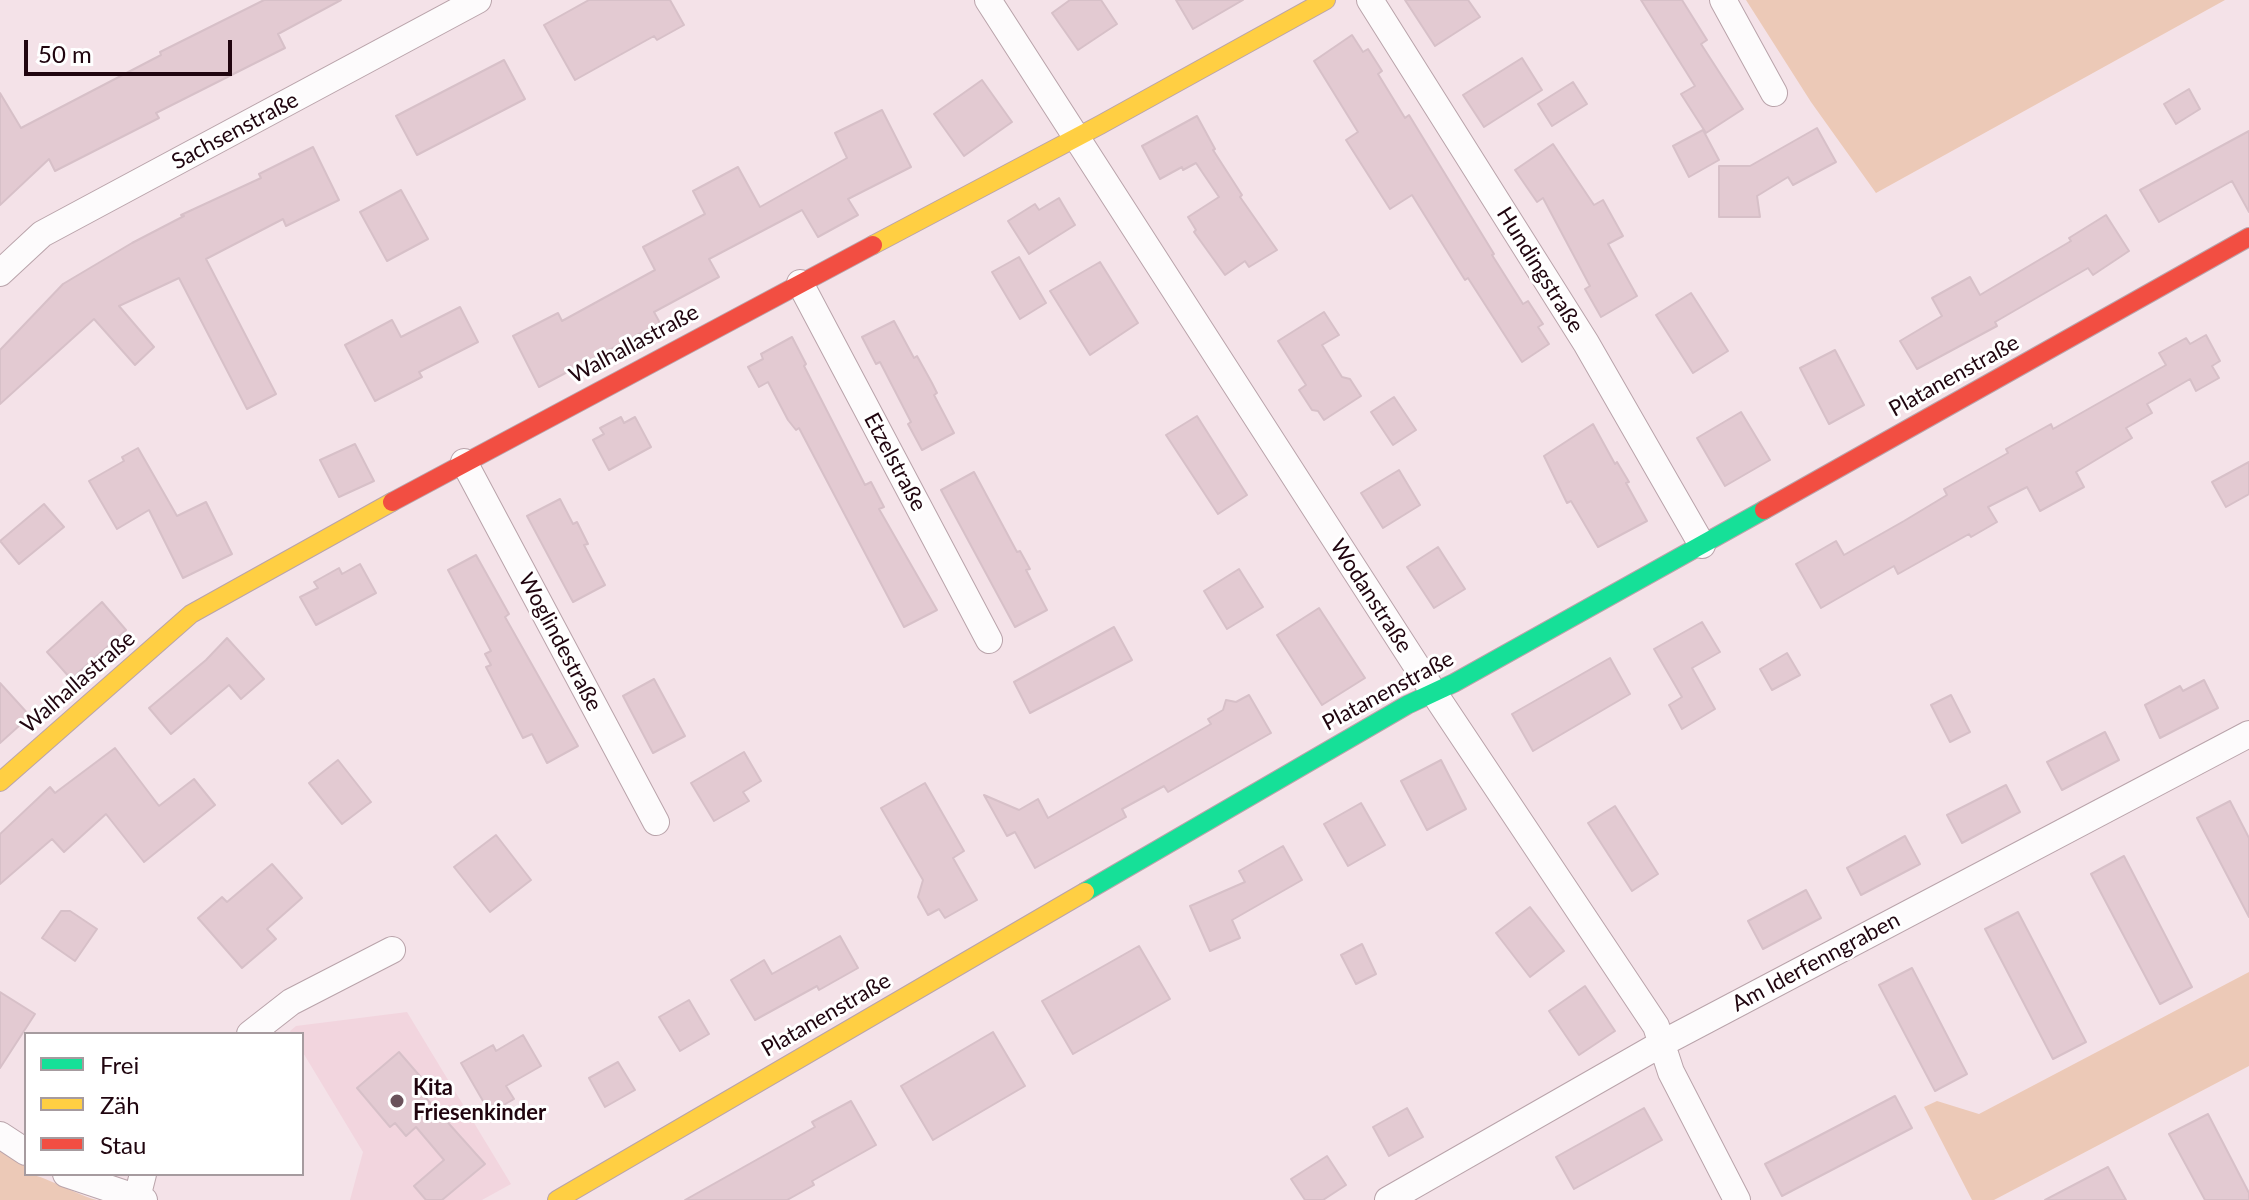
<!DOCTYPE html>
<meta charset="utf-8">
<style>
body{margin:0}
#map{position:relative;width:2249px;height:1200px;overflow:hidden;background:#f4e2e8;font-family:Lato,sans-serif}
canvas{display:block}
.legend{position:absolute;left:24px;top:1032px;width:280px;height:144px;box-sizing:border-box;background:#fff;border:2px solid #a69b9f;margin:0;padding:10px 14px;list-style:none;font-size:24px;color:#20050f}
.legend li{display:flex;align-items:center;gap:16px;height:40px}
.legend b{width:40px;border:2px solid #a69b9f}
.scale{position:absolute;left:24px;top:40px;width:208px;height:36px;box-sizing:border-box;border:4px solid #20050f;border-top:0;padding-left:10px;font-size:24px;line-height:28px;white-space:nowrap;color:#20050f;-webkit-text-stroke:6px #fff;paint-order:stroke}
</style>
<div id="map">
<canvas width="2249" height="1200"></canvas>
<ul class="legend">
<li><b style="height:10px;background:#16e098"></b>Frei</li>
<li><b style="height:10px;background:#ffcf43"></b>Zäh</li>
<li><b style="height:10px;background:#f24e42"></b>Stau</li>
</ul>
<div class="scale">50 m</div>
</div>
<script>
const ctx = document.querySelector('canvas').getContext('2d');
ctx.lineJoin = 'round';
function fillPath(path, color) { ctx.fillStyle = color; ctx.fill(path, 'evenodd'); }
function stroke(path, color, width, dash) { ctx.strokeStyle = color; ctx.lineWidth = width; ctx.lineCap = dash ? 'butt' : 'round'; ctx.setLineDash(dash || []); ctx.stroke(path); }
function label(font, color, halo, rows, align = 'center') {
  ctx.font = font + ' Lato,sans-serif'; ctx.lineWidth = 6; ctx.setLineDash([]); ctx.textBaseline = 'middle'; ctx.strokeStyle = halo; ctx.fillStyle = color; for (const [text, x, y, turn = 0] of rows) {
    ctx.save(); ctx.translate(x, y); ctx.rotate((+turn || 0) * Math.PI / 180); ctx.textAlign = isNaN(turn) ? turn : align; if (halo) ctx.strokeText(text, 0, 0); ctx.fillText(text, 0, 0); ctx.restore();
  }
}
const built = new Path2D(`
 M 407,1012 L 511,1184 L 482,1200 L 350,1200 L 363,1152 L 302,1051 L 302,1034 L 292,1034 L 290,1031 L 296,1026 Z`);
const green = new Path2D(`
 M 1746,0 L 2225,0 L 1876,193 L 1811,102 Z
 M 2249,972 L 2249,1066 L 1994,1200 L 1972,1200 L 1924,1107 L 1937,1101 L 1979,1114 Z
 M 0,1149 L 26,1167 L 26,1174 C 42,1174 76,1195 97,1200 L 0,1200 Z`);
const building = new Path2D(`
 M 264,0 L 341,0 L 278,34 L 285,48 L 156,113 L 159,118 L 55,171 L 49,159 L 0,205 L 0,93 L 21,128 L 161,55 L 160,52 Z
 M 589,0 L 670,0 L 684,25 L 657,40 L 654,36 L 575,80 L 544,25 Z
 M 1070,0 L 1101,0 L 1117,24 L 1078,50 L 1052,13 Z
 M 1176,0 L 1243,0 L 1193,29 Z
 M 1405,0 L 1468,0 L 1480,17 L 1435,46 Z
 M 1641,0 L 1682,0 L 1707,40 L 1701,44 L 1743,109 L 1706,133 L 1681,94 L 1695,86 Z
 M 1352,35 L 1363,52 L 1368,49 L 1382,71 L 1378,74 L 1405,118 L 1409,115 L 1494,254 L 1492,255 L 1523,304 L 1528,301 L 1543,324 L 1538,327 L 1549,344 L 1522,362 L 1468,278 L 1465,280 L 1412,195 L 1390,209 L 1346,140 L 1358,132 L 1314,61 Z
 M 1522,58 L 1542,90 L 1484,127 L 1463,95 Z
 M 504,60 L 525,99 L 417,155 L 396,116 Z
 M 982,80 L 1012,122 L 964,156 L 934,114 Z
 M 1573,82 L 1587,104 L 1552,126 L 1538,104 Z
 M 2189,89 L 2200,109 L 2176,124 L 2164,104 Z
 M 882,110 L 911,167 L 848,199 L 858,215 L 818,237 L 802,210 L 709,259 L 719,277 L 654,312 L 660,323 L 539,387 L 513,336 L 558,313 L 562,321 L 655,270 L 643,247 L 705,214 L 693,191 L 738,167 L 760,207 L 847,158 L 835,133 Z
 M 1197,116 L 1215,149 L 1213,150 L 1242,195 L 1240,197 L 1277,250 L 1249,267 L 1245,261 L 1225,275 L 1194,232 L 1196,230 L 1188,217 L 1219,197 L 1196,163 L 1183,170 L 1182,167 L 1160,179 L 1142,146 Z
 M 1817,128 L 1836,162 L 1793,185 L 1788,177 L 1757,196 L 1760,217 L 1719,217 L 1719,166 L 1750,166 Z
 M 1703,130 L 1719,160 L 1689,177 L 1673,146 Z
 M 2249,131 L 2249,212 L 2232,181 L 2159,222 L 2140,190 Z
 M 1553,144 L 1594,205 L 1603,200 L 1623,236 L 1608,244 L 1637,296 L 1601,317 L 1585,289 L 1590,286 L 1543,198 L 1537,202 L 1515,170 Z
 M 313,147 L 339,200 L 286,226 L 283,219 L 206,259 L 276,394 L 247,409 L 179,278 L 119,306 L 154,347 L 135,365 L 94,319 L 0,404 L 0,350 L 63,284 L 132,243 L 184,216 L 181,215 L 261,178 L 259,174 Z
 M 401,190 L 428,239 L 387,261 L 360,212 Z
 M 1059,198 L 1075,225 L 1029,254 L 1008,221 L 1035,204 L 1039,210 Z
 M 2106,215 L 2129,251 L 2093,275 L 2088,268 L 1995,322 L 1997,326 L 1917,369 L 1900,341 L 1942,316 L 1932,298 L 1970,277 L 1980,295 L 2071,241 L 2069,238 Z
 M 1019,257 L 1046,303 L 1020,319 L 992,272 Z
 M 1100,262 L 1138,323 L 1090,355 L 1050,291 Z
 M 1691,293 L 1728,351 L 1693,373 L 1656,315 Z
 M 460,307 L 478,342 L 419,372 L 422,377 L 375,401 L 345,345 L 392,320 L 401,337 Z
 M 1324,312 L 1339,335 L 1322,345 L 1342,377 L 1350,379 L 1361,396 L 1324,420 L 1318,411 L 1312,410 L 1299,390 L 1306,385 L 1278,341 Z
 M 894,321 L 914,358 L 917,356 L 932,383 L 937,393 L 934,395 L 954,433 L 922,450 L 908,424 L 911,422 L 880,362 L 876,364 L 862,337 Z
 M 2206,335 L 2220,361 L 2212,366 L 2219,378 L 2196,391 L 2190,379 L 2147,404 L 2152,413 L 2126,428 L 2132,438 L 2076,472 L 2084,487 L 2040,511 L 2027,487 L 1988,507 L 1997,522 L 1971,537 L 1969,534 L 1898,574 L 1894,566 L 1821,608 L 1796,564 L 1836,541 L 1844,555 L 1904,521 L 1947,495 L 1944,489 L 2008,453 L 2006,449 L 2051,424 L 2053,429 L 2166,365 L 2159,353 L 2186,338 L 2190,344 Z
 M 792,337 L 806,364 L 804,366 L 865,485 L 871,482 L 884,507 L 879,509 L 937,610 L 904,627 L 799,428 L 796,430 L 788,420 L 768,382 L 759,387 L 748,367 L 763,359 L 761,354 Z
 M 1835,350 L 1864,405 L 1829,424 L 1800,368 Z
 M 1394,397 L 1416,430 L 1393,445 L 1371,412 Z
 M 1741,412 L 1770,460 L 1725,486 L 1697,438 Z
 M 1197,416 L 1247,495 L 1218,514 L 1166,435 Z
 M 621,417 L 624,423 L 635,417 L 651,447 L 609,470 L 593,440 L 604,434 L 600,428 Z
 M 1593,424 L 1615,464 L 1617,462 L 1629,482 L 1626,483 L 1647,521 L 1598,547 L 1571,501 L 1567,503 L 1544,456 Z
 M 355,444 L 374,481 L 339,497 L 320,460 Z
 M 138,448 L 177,516 L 206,502 L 232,554 L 183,578 L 149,510 L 117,529 L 89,481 L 124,461 L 122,457 Z
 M 2249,462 L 2249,494 L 2226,507 L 2212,482 Z
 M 1399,470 L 1420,505 L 1383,528 L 1361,493 Z
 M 974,472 L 1017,552 L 1020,551 L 1030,569 L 1026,570 L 1047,610 L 1015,627 L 941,490 Z
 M 560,499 L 573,524 L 577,522 L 588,544 L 584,545 L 605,585 L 573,602 L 527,516 Z
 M 44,504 L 64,527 L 19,564 L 0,541 Z
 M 1438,547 L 1465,589 L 1434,608 L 1407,567 Z
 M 476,555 L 509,614 L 505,617 L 578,746 L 547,763 L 532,734 L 523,738 L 486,667 L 491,665 L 485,654 L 491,651 L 448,570 Z
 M 360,564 L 376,593 L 316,625 L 300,597 L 318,588 L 314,582 L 339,568 L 342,574 Z
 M 1239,569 L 1263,607 L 1227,629 L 1204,591 Z
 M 102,602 L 126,630 L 71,679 L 47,652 Z
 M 1319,608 L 1365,678 L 1322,705 L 1277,635 Z
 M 1702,622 L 1720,652 L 1692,668 L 1715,709 L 1682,729 L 1669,705 L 1682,697 L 1654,649 Z
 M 1114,627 L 1132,660 L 1030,713 L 1014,682 Z
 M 227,638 L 264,679 L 241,699 L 229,685 L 171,734 L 149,708 L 206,660 Z
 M 1787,653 L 1800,675 L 1772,690 L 1760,669 Z
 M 1610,658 L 1630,694 L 1533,751 L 1512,714 Z
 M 654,679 L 685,736 L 653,753 L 623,696 Z
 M 2204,680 L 2218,708 L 2160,738 L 2145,705 L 2180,686 L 2183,691 Z
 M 0,683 L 30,716 L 0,743 Z
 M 1249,695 L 1271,733 L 1168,792 L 1164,786 L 1122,809 L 1126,817 L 1035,868 L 1015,832 L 1007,836 L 984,795 L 1019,810 L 1038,799 L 1048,818 L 1211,724 L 1208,719 L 1223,710 L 1226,700 L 1236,702 Z
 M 1951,695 L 1970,732 L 1950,742 L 1931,705 Z
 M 2105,732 L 2119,760 L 2062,790 L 2047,762 Z
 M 115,748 L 159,806 L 194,779 L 215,805 L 144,862 L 106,814 L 64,852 L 52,839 L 0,884 L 0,834 L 50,787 L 55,793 Z
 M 744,752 L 761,781 L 743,792 L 749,801 L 714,821 L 691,783 Z
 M 338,760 L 371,802 L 342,824 L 309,783 Z
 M 1441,760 L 1466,809 L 1427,830 L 1401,781 Z
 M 925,783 L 964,851 L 953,858 L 977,900 L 945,918 L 939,909 L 928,915 L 918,897 L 923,880 L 881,808 Z
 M 2006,785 L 2020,812 L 1962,843 L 1947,815 Z
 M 2230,801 L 2249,838 L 2249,917 L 2197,818 Z
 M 1361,803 L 1385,845 L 1348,866 L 1324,824 Z
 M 1615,806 L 1658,874 L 1632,891 L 1588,823 Z
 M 496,835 L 531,880 L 490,912 L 454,867 Z
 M 1905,836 L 1920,864 L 1861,895 L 1847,868 Z
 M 1283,846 L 1302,880 L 1232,920 L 1240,938 L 1210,951 L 1190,906 L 1245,882 L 1239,871 Z
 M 2124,856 L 2192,987 L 2160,1004 L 2091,874 Z
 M 272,864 L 302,898 L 267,929 L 276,939 L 242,968 L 198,918 L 222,897 L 227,902 Z
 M 1806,890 L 1821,918 L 1763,949 L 1748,921 Z
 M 1530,907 L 1564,951 L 1530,977 L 1496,933 Z
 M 61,911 L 70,911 L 97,929 L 75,961 L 42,938 Z
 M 2018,912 L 2086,1042 L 2053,1059 L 1985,929 Z
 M 840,936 L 858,968 L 819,990 L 817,986 L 755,1020 L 731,980 L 764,960 L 772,974 Z
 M 1362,944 L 1376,974 L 1356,984 L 1341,955 Z
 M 1139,946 L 1170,999 L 1073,1054 L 1042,1001 Z
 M 1912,968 L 1967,1074 L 1935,1091 L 1879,985 Z
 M 1585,986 L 1615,1031 L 1579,1055 L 1549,1011 Z
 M 0,992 L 35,1014 L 0,1068 Z
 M 689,1000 L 709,1034 L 680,1051 L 659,1017 Z
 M 993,1032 L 1025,1086 L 933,1140 L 901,1086 Z
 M 523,1035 L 541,1066 L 506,1086 L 514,1099 L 490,1113 L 461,1063 L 493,1045 L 496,1051 Z
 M 399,1052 L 432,1090 L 425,1097 L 485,1164 L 442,1200 L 426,1200 L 414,1186 L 444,1160 L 416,1127 L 406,1136 L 395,1123 L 390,1127 L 357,1088 Z
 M 618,1062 L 635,1090 L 605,1107 L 589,1078 Z
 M 1895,1096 L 1912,1128 L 1782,1196 L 1765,1164 Z
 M 851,1101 L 876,1145 L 812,1181 L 814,1185 L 787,1200 L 685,1200 L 815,1127 L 812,1122 Z
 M 1407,1108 L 1423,1137 L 1389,1156 L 1373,1127 Z
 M 1644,1108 L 1662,1140 L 1574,1189 L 1556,1157 Z
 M 2208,1114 L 2249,1193 L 2249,1200 L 2205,1200 L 2169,1134 Z
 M 1327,1156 L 1346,1185 L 1323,1200 L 1305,1200 L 1291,1179 Z
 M 2108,1167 L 2126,1200 L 2045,1200 Z`);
const street = new Path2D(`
 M 988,0 L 1434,693 L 1656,1026 L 1671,1072 L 1737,1200
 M 1370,0 L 1586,343 L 1702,545
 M 1723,0 L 1774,93
 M 0,273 L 42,234 L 478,0
 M 800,283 L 989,640
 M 464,462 L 656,822
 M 250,1034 L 291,1002 L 392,950
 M 0,1135 L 26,1152
 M 66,1174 L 144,1200
 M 137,1198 L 143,1174
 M 1388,1200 L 1661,1044 L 2249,734`);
const fast = new Path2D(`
 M 1085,892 L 1407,705 L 1454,683 L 1764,510`);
const slow = new Path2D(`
 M 873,245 L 1100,125 L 1326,0
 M 0,782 L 191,614 L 392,502
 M 557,1200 L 1085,892`);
const jam = new Path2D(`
 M 392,502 L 873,245
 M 1764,510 L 2249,237`);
const markers = [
 [397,1101,8,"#6a525b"]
];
const streetNames = [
 ["Sachsenstraße",235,131,-28],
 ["Hundingstraße",1540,270,58],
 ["Walhallastraße",634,344,-28],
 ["Platanenstraße",1954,376,-29],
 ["Etzelstraße",895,462,62],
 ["Wodanstraße",1371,596,57],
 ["Woglindestraße",560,642,62],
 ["Walhallastraße",78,682,-41],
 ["Platanenstraße",1388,691,-28],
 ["Am Iderfenngraben",1816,962,-28],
 ["Platanenstraße",826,1015,-30]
];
const poiNames = [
 ["Kita",413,1088],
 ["Friesenkinder",413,1113]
];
fillPath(built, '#f2d5de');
fillPath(green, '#ecc9b7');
fillPath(building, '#e3cad2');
stroke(building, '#d7c0c8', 2);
stroke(street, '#b9a3aa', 28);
stroke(fast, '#b9a3aa', 20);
stroke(slow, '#b9a3aa', 20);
stroke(jam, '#b9a3aa', 20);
stroke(street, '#fdfbfc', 26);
stroke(fast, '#16e098', 18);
stroke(slow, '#ffcf43', 18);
stroke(jam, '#f24e42', 18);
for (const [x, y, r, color] of markers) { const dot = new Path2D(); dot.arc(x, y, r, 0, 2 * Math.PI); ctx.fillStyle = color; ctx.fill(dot); stroke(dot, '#fff', 3); }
label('22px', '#20050f', '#fff', streetNames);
label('bold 22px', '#20050f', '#fff', poiNames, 'left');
</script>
